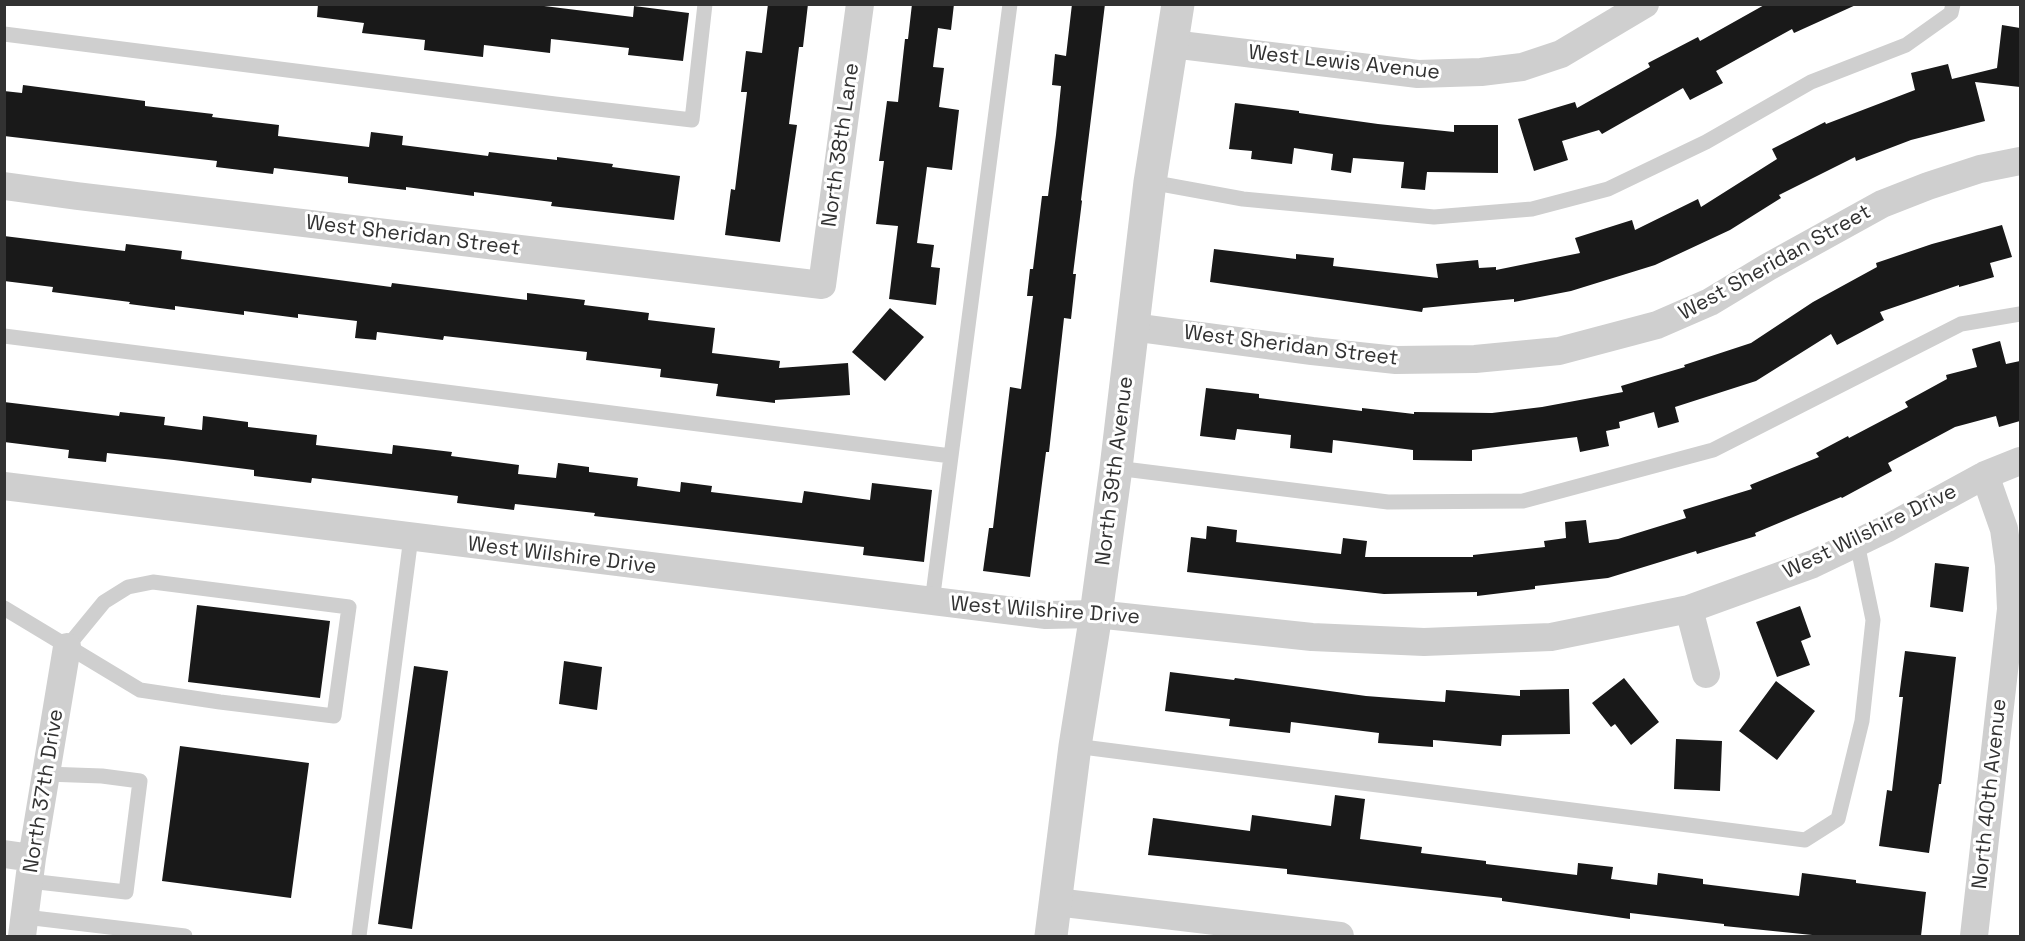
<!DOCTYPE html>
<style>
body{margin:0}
#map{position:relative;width:2025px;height:941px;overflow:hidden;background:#fff;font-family:"Space Grotesk",sans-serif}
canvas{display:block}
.frame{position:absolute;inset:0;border:6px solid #323232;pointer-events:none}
</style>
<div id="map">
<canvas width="2025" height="941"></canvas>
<div class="frame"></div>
</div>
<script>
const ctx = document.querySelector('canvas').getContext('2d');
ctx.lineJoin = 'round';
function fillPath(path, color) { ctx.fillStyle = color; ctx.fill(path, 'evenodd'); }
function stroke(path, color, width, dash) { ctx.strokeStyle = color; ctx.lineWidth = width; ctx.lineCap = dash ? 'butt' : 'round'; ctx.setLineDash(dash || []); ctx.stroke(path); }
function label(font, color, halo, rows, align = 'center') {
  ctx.font = font + ' "Space Grotesk",sans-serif'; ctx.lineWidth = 6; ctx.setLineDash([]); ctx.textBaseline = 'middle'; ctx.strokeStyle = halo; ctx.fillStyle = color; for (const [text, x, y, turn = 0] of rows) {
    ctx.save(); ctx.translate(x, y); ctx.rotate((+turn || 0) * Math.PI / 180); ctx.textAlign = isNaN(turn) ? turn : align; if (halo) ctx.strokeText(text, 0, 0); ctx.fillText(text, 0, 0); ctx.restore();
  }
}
const building = new Path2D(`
 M 318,4 L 528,4 L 633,17 L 634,6 L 689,13 L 683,61 L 628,55 L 629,48 L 551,39 L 550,53 L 484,45 L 483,57 L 424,50 L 425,40 L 362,33 L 364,23 L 317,17 Z
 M 768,4 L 808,4 L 803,47 L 799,47 L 789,124 L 797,125 L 780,242 L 725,235 L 731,189 L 735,190 L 747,92 L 741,92 L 746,51 L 762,53 Z
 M 912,4 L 954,4 L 951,30 L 938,28 L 933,67 L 944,68 L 939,107 L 959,110 L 952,170 L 927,167 L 917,243 L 934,245 L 931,267 L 940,268 L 936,305 L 889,299 L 898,226 L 876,224 L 884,161 L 879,161 L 887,101 L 898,102 L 905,39 L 908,39 Z
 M 1072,4 L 1105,4 L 1081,200 L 1082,201 L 1073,274 L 1076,274 L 1071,319 L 1064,318 L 1049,452 L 1046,452 L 1030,577 L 983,571 L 989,528 L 993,528 L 1010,387 L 1021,389 L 1033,296 L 1027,296 L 1030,269 L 1033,269 L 1042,196 L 1048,196 L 1056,135 L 1061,86 L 1052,85 L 1055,54 L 1066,56 Z
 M 1766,4 L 1858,4 L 1794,33 L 1792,29 L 1716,71 L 1723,83 L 1690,100 L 1683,88 L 1602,134 L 1599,130 L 1562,141 L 1568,160 L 1534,171 L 1518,119 L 1575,102 L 1577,108 L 1650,67 L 1648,63 L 1698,37 L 1700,41 Z
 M 2002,25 L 2020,28 L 2020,87 L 1975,82 L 1985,121 L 1911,140 L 1856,161 L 1855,157 L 1779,195 L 1781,198 L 1730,230 L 1655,265 L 1571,291 L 1514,302 L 1514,299 L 1423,308 L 1422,312 L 1210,282 L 1214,249 L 1296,259 L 1296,254 L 1334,258 L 1333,266 L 1438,278 L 1436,264 L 1478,260 L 1479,268 L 1496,267 L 1496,270 L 1580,253 L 1575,238 L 1632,220 L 1635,230 L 1698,199 L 1701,207 L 1777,159 L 1772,149 L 1825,122 L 1826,124 L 1915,90 L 1911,73 L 1948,64 L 1952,79 L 1997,68 Z
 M 23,85 L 145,101 L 145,106 L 213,114 L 212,117 L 279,125 L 278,136 L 369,147 L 371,132 L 403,136 L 402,145 L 488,156 L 489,152 L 557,160 L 557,157 L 613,164 L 612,167 L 680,176 L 674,220 L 551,206 L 552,202 L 474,192 L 474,196 L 406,187 L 406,190 L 348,183 L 348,177 L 274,168 L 273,174 L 216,167 L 217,161 L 4,136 L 4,91 L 22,93 Z
 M 1235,103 L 1299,111 L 1299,113 L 1378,124 L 1454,132 L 1454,125 L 1498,125 L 1498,173 L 1427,172 L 1425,190 L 1401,188 L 1404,162 L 1353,158 L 1351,173 L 1331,170 L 1333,154 L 1294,148 L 1292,164 L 1251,159 L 1252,151 L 1229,149 Z
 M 2002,225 L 2012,257 L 1990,263 L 1994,277 L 1959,287 L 1959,285 L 1880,312 L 1884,320 L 1837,345 L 1831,334 L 1756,381 L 1675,407 L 1679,422 L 1658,428 L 1654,412 L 1619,422 L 1620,428 L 1606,431 L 1609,446 L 1580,452 L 1577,437 L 1472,450 L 1472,461 L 1413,460 L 1413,450 L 1333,440 L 1332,453 L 1290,448 L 1291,435 L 1237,429 L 1235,440 L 1200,436 L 1206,388 L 1259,394 L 1259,398 L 1362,411 L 1362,408 L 1414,414 L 1414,412 L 1492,413 L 1542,407 L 1623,392 L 1621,386 L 1685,367 L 1684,365 L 1751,343 L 1813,302 L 1877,267 L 1876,263 L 1932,244 Z
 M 4,236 L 125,251 L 126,244 L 182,251 L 181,259 L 391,287 L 392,283 L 527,300 L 527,293 L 585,300 L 584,305 L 649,313 L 648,320 L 715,328 L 712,353 L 780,361 L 779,368 L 848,363 L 850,395 L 775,400 L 775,403 L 716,396 L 718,384 L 660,377 L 661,369 L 586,360 L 587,352 L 444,336 L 443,340 L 377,332 L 376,340 L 355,338 L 357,321 L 298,314 L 298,318 L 244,311 L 244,315 L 175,306 L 175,310 L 129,304 L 130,302 L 52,292 L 53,287 L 4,281 Z
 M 890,308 L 924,337 L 885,381 L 852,352 Z
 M 2000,341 L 2006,364 L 2020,361 L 2020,421 L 1999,427 L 1996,416 L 1955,427 L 1888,463 L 1892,471 L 1842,498 L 1841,497 L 1755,533 L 1756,536 L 1697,554 L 1696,551 L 1608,578 L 1535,586 L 1535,589 L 1477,596 L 1477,592 L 1384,594 L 1187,572 L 1191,537 L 1206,539 L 1207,526 L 1237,530 L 1236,542 L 1341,554 L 1343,538 L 1367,541 L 1365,557 L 1473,557 L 1473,555 L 1545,547 L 1544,541 L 1566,538 L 1565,522 L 1586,520 L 1589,543 L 1618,539 L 1686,518 L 1683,510 L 1752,489 L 1750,485 L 1819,457 L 1816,453 L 1848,436 L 1849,438 L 1908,407 L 1905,402 L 1947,379 L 1946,375 L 1977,367 L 1972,349 Z
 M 4,402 L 119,416 L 120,412 L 165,417 L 164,425 L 202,430 L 203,416 L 248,422 L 248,427 L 317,435 L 316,445 L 392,454 L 393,445 L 452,452 L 451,456 L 519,465 L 518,474 L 556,478 L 558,463 L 589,467 L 589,472 L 638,478 L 637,486 L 680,492 L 681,482 L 712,486 L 711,492 L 802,503 L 804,491 L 870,500 L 872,483 L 932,490 L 924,562 L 863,555 L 864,547 L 594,516 L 595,513 L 515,504 L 514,510 L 457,503 L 458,496 L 312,478 L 311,483 L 254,476 L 254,470 L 174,460 L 107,453 L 106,462 L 68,458 L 69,450 L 4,442 Z
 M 1935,563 L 1969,567 L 1963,612 L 1930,607 Z
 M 197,605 L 330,621 L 320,698 L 188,682 Z
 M 1800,606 L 1811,637 L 1801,641 L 1810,665 L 1777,677 L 1756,622 Z
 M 1905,651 L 1956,657 L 1941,784 L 1939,784 L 1929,853 L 1879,846 L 1887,790 L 1892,791 L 1903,697 L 1899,697 Z
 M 564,661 L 602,667 L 597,710 L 559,704 Z
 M 414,666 L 448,671 L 412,929 L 378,924 Z
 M 1170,672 L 1234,680 L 1235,678 L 1366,696 L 1445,702 L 1446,690 L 1520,696 L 1520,690 L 1569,689 L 1570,734 L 1502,735 L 1501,746 L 1433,740 L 1433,747 L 1378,743 L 1379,733 L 1291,722 L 1290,733 L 1229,726 L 1230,719 L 1165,711 Z
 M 1624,678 L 1659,722 L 1631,745 L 1615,724 L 1611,727 L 1592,703 Z
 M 1776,681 L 1815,711 L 1777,760 L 1739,731 Z
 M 1676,739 L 1722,741 L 1720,791 L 1674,789 Z
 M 180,746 L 309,763 L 291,898 L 162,881 Z
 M 1335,795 L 1365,799 L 1360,839 L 1422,847 L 1421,853 L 1486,861 L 1486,864 L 1577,875 L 1578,863 L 1613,867 L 1611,879 L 1657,885 L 1658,873 L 1703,879 L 1703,884 L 1799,896 L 1802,873 L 1856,880 L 1856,883 L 1926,892 L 1921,936 L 1822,936 L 1724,926 L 1724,924 L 1630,913 L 1630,919 L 1502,901 L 1502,898 L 1287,874 L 1287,869 L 1148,855 L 1153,818 L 1250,831 L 1252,815 L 1331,826 Z`);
const service = new Path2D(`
 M 4,34 L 555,104 L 692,120 L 705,4
 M 1150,182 L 1243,199 L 1434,217 L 1532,209 L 1608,189 L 1706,142 L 1811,82 L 1906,45 L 1951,13 L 1953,4
 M 4,336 L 951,456
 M 1116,468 L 1388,502 L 1523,501 L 1713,450 L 1961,324 L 2020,314
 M 932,602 L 1010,4
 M 4,608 L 140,690 L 220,702 L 334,716 L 349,607 L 153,582 L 128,587 L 104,602 L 67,647
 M 1075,746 L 1805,840 L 1838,819 L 1862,721 L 1873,620 L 1857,543
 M 29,881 L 126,892 L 140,781 L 102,776 L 46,774
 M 25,917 L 185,936
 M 359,936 L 411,537`);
const minor = new Path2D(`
 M 1172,44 L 1418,74 L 1481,72 L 1522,67 L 1561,54 L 1645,4
 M 4,186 L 77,196 L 822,285 L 860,4
 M 1132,327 L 1312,351 L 1396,360 L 1475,359 L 1559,351 L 1657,325 L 1710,302 L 1768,267 L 1882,204 L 1928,186 L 1980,169 L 2020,161
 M 4,486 L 1046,615 L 1096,614 L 1312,637 L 1424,642 L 1551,637 L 1689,609 L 1813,564 L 1886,529 L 1985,475 L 2020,461
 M 1689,609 L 1706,674
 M 4,854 L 32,858
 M 1056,902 L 1340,936
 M 22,936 L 32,858 L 67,647
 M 1974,936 L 2011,609 L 2009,565 L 2004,529 L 1985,475`);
const tertiary = new Path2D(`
 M 1051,936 L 1075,746 L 1096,614 L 1116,468 L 1150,182 L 1178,4`);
const streetNames = [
 ["West Lewis Avenue",1344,63,6],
 ["North 38th Lane",841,145,-82],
 ["West Sheridan Street",413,236,7],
 ["West Sheridan Street",1775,263,-29],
 ["West Sheridan Street",1291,346,7],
 ["North 39th Avenue",1115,471,-83],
 ["West Wilshire Drive",1870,532,-26],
 ["West Wilshire Drive",562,556,7],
 ["West Wilshire Drive",1045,611,4],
 ["North 37th Drive",44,791,-81],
 ["North 40th Avenue",1990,794,-84]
];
fillPath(building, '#191919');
stroke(service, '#cfcfcf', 15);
stroke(minor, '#cfcfcf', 28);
stroke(tertiary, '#cfcfcf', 33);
label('21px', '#323232', '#fff', streetNames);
</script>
